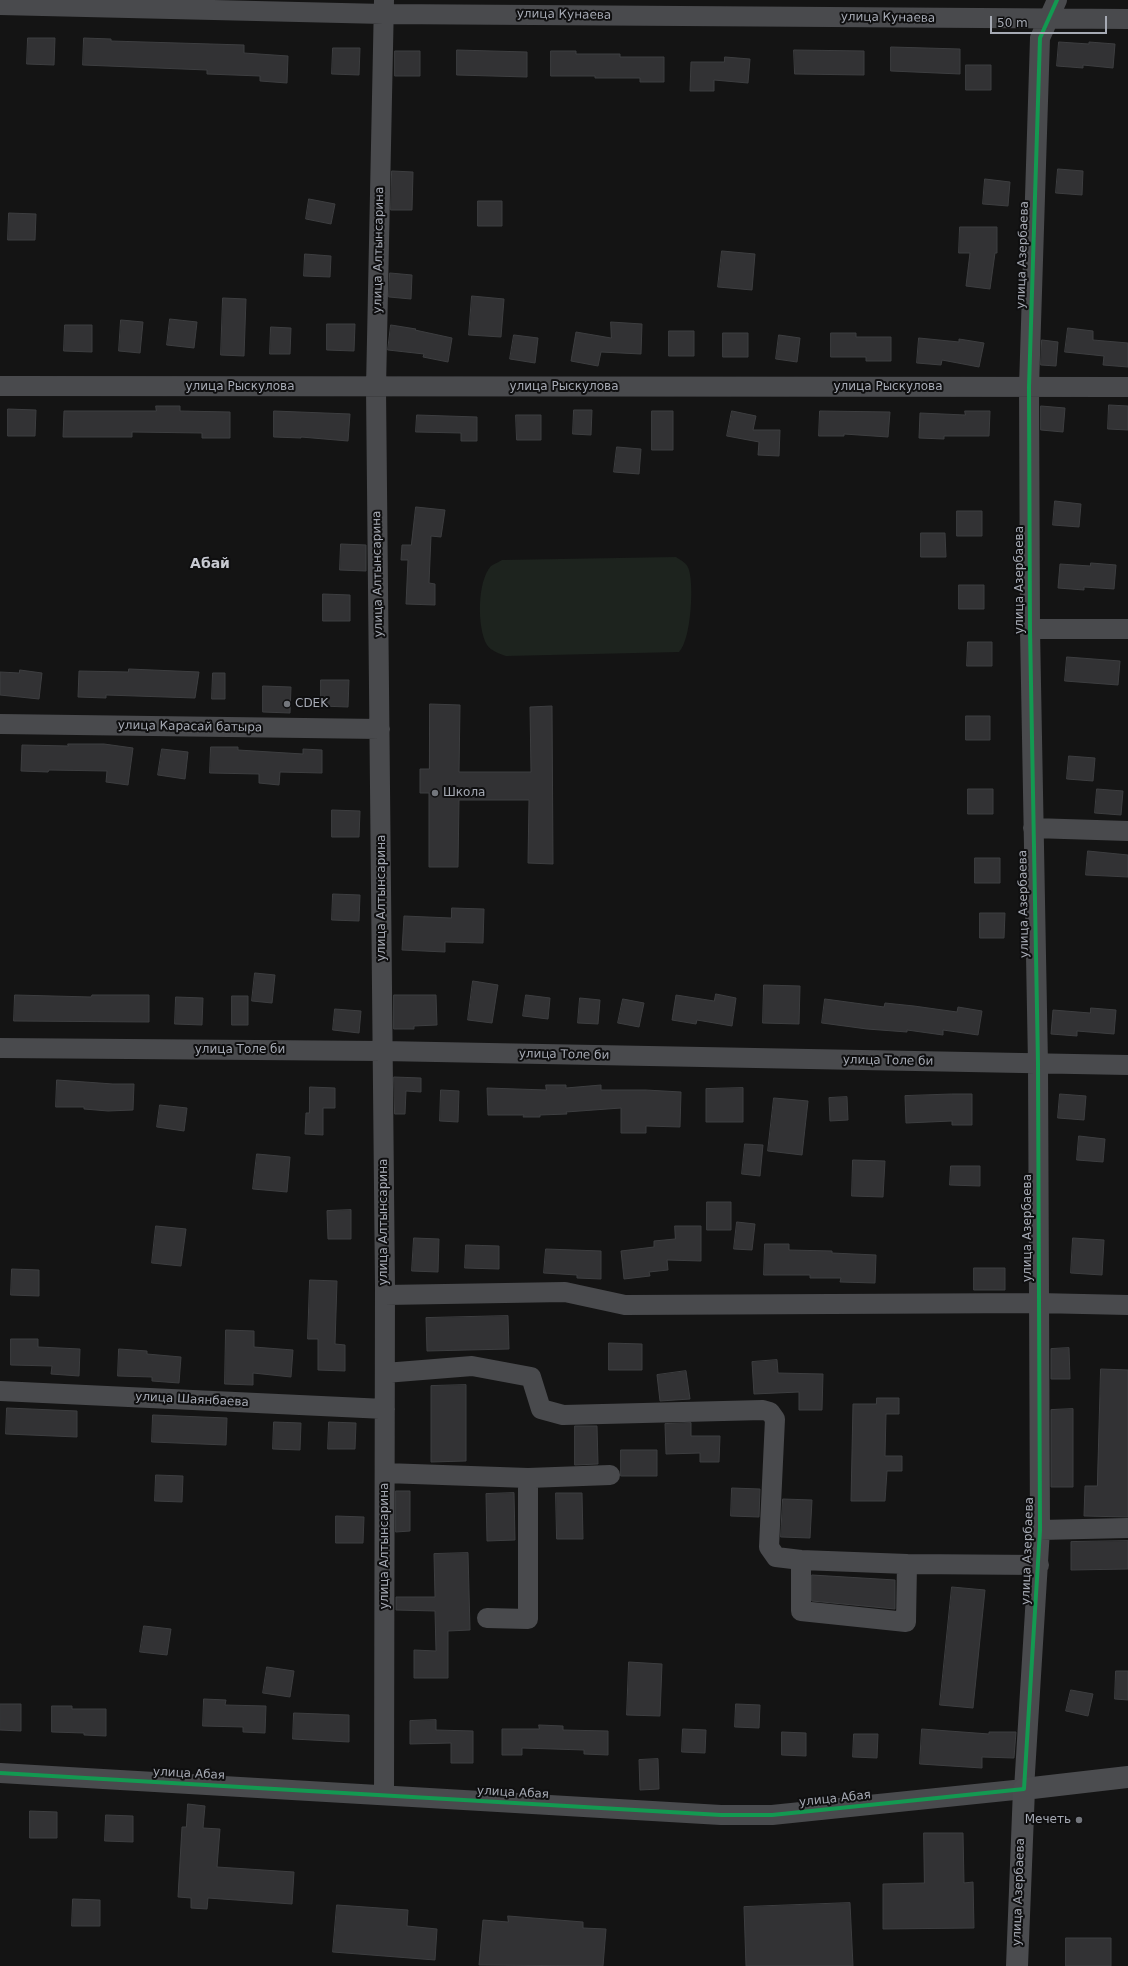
<!DOCTYPE html>
<meta charset="utf-8">
<style>
body{margin:0}
#map{position:relative;width:1128px;height:1966px;overflow:hidden;background:#141414;font-family:"DejaVu Sans",sans-serif}
canvas{display:block}
.scale{position:absolute;left:990px;top:16px;width:117px;height:18px;box-sizing:border-box;border:2px solid #a6aab4;border-top:0;padding-left:5px;font-size:12px;line-height:14px;white-space:nowrap;color:#a6aab4;-webkit-text-stroke:3px #0f0f10;paint-order:stroke}
</style>
<div id="map">
<canvas width="1128" height="1966"></canvas>
<div class="scale">50 m</div>
</div>
<script>
const ctx = document.querySelector('canvas').getContext('2d');
ctx.lineJoin = 'round';
function fillPath(path, color) { ctx.fillStyle = color; ctx.fill(path, 'evenodd'); }
function stroke(path, color, width, dash) { ctx.strokeStyle = color; ctx.lineWidth = width; ctx.lineCap = dash ? 'butt' : 'round'; ctx.setLineDash(dash || []); ctx.stroke(path); }
function label(font, color, halo, rows, align = 'center') {
  ctx.font = font + ' "DejaVu Sans",sans-serif'; ctx.lineWidth = 4; ctx.setLineDash([]); ctx.textBaseline = 'middle'; ctx.strokeStyle = halo; ctx.fillStyle = color; for (const [text, x, y, turn = 0] of rows) {
    ctx.save(); ctx.translate(x, y); ctx.rotate((+turn || 0) * Math.PI / 180); ctx.textAlign = isNaN(turn) ? turn : align; if (halo) ctx.strokeText(text, 0, 0); ctx.fillText(text, 0, 0); ctx.restore();
  }
}
const green = new Path2D(`
 M 676,557 C 682,561 687,563 689,570 C 694,586 691,640 679,652 L 506,656 C 500,654 491,651 487,645 C 477,628 477,581 491,566 C 494,564 499,562 502,560 Z`);
const building = new Path2D(`
 M 28,38 L 55,38 L 54,65 L 27,64 Z
 M 84,38 L 111,39 L 111,41 L 244,45 L 244,53 L 288,56 L 287,83 L 260,81 L 260,76 L 207,74 L 207,70 L 83,65 Z
 M 1059,42 L 1089,44 L 1089,42 L 1115,44 L 1113,68 L 1083,65 L 1083,68 L 1057,66 Z
 M 891,47 L 960,49 L 960,74 L 891,71 Z
 M 333,48 L 360,48 L 359,75 L 332,74 Z
 M 457,50 L 527,52 L 527,77 L 457,75 Z
 M 794,50 L 864,51 L 864,75 L 795,74 Z
 M 395,51 L 420,51 L 420,76 L 395,76 Z
 M 551,51 L 576,51 L 576,54 L 620,54 L 620,57 L 664,57 L 664,82 L 640,82 L 640,78 L 595,78 L 595,76 L 551,76 Z
 M 725,57 L 750,59 L 748,83 L 714,80 L 714,91 L 690,91 L 691,62 L 724,62 Z
 M 966,65 L 991,65 L 991,90 L 966,90 Z
 M 1058,169 L 1083,171 L 1082,195 L 1056,193 Z
 M 392,171 L 413,172 L 412,210 L 391,210 Z
 M 985,179 L 1010,182 L 1008,206 L 983,204 Z
 M 309,199 L 335,204 L 331,224 L 306,219 Z
 M 478,201 L 502,201 L 502,226 L 478,226 Z
 M 9,213 L 36,214 L 35,240 L 8,240 Z
 M 960,227 L 997,227 L 997,253 L 995,253 L 990,289 L 966,286 L 970,253 L 959,253 Z
 M 722,251 L 755,254 L 752,290 L 718,287 Z
 M 305,254 L 331,256 L 330,277 L 304,276 Z
 M 390,273 L 412,275 L 411,299 L 389,297 Z
 M 472,296 L 504,299 L 501,337 L 469,335 Z
 M 223,298 L 246,299 L 244,356 L 221,355 Z
 M 170,319 L 197,322 L 194,348 L 167,345 Z
 M 121,320 L 143,322 L 140,353 L 119,351 Z
 M 611,322 L 642,324 L 641,354 L 601,352 L 598,366 L 571,361 L 576,332 L 611,338 Z
 M 327,324 L 355,324 L 354,351 L 327,350 Z
 M 65,325 L 92,325 L 92,352 L 64,351 Z
 M 391,325 L 416,329 L 415,330 L 452,338 L 448,362 L 423,357 L 424,354 L 388,350 Z
 M 271,327 L 291,328 L 290,354 L 270,354 Z
 M 1068,328 L 1093,331 L 1093,340 L 1128,343 L 1128,367 L 1103,365 L 1104,356 L 1065,352 Z
 M 669,331 L 694,331 L 694,356 L 669,356 Z
 M 723,333 L 748,333 L 748,357 L 723,357 Z
 M 831,333 L 856,333 L 856,337 L 891,337 L 891,361 L 866,361 L 866,357 L 831,357 Z
 M 514,335 L 538,338 L 535,363 L 510,359 Z
 M 779,335 L 800,338 L 797,362 L 776,359 Z
 M 919,338 L 959,342 L 959,339 L 984,343 L 979,367 L 942,360 L 941,365 L 917,363 Z
 M 1042,340 L 1058,342 L 1056,366 L 1041,365 Z
 M 1109,405 L 1128,406 L 1128,430 L 1108,429 Z
 M 156,406 L 180,406 L 180,411 L 230,412 L 230,438 L 202,438 L 202,433 L 132,432 L 132,437 L 63,437 L 64,411 L 156,411 Z
 M 1041,406 L 1065,408 L 1063,432 L 1041,430 Z
 M 8,409 L 36,410 L 35,436 L 8,436 Z
 M 574,410 L 592,410 L 591,435 L 573,434 Z
 M 274,411 L 350,414 L 348,441 L 301,437 L 301,438 L 274,437 Z
 M 652,411 L 673,411 L 673,450 L 652,450 Z
 M 732,411 L 756,416 L 753,430 L 780,430 L 779,456 L 758,455 L 759,442 L 727,436 Z
 M 820,411 L 890,412 L 888,437 L 844,434 L 844,436 L 819,436 Z
 M 965,411 L 990,411 L 989,436 L 944,436 L 944,439 L 919,438 L 920,413 L 965,415 Z
 M 417,415 L 477,417 L 477,441 L 461,441 L 461,433 L 416,432 Z
 M 516,415 L 541,415 L 541,440 L 517,440 Z
 M 617,447 L 641,449 L 639,474 L 614,472 Z
 M 1055,501 L 1081,504 L 1079,527 L 1053,525 Z
 M 416,507 L 445,510 L 441,537 L 431,536 L 429,583 L 435,584 L 435,605 L 406,604 L 408,560 L 401,560 L 402,545 L 411,545 Z
 M 957,511 L 982,511 L 982,536 L 957,536 Z
 M 921,533 L 945,533 L 946,557 L 921,557 Z
 M 341,544 L 366,545 L 366,571 L 340,570 Z
 M 1091,563 L 1116,565 L 1114,589 L 1084,587 L 1084,590 L 1058,588 L 1060,564 L 1090,566 Z
 M 959,585 L 984,585 L 984,609 L 959,609 Z
 M 323,594 L 350,595 L 350,621 L 323,621 Z
 M 968,642 L 992,642 L 992,666 L 967,666 Z
 M 1067,657 L 1120,661 L 1118,685 L 1065,681 Z
 M 129,669 L 199,672 L 195,698 L 106,695 L 106,698 L 78,697 L 79,671 L 128,672 Z
 M 20,670 L 42,673 L 39,699 L 0,695 L 0,672 L 19,673 Z
 M 213,673 L 225,673 L 225,699 L 212,699 Z
 M 321,680 L 349,680 L 348,707 L 321,706 Z
 M 263,686 L 291,687 L 290,713 L 263,712 Z
 M 430,704 L 460,705 L 459,772 L 531,772 L 530,707 L 552,706 L 553,864 L 528,863 L 529,800 L 459,800 L 458,867 L 429,867 L 429,793 L 420,793 L 420,769 L 429,769 Z
 M 966,716 L 990,716 L 990,740 L 966,740 Z
 M 68,744 L 104,744 L 133,748 L 128,785 L 106,782 L 107,771 L 49,770 L 48,772 L 21,771 L 22,745 L 68,746 Z
 M 211,747 L 238,747 L 238,750 L 303,754 L 303,749 L 322,750 L 322,773 L 280,772 L 279,785 L 259,783 L 259,774 L 210,773 Z
 M 162,749 L 188,752 L 185,779 L 158,775 Z
 M 1069,756 L 1095,758 L 1093,781 L 1067,779 Z
 M 968,789 L 993,789 L 993,814 L 968,814 Z
 M 1097,789 L 1123,791 L 1121,815 L 1095,813 Z
 M 332,810 L 360,811 L 359,837 L 332,837 Z
 M 1088,851 L 1128,855 L 1128,877 L 1086,875 Z
 M 975,858 L 1000,858 L 1000,883 L 975,883 Z
 M 333,894 L 360,895 L 359,921 L 332,920 Z
 M 452,908 L 484,909 L 483,943 L 445,942 L 445,952 L 402,950 L 404,916 L 451,918 Z
 M 980,913 L 1005,913 L 1004,938 L 980,938 Z
 M 255,973 L 275,975 L 272,1003 L 252,1001 Z
 M 473,981 L 498,985 L 492,1023 L 468,1020 Z
 M 764,985 L 800,986 L 799,1024 L 763,1023 Z
 M 716,994 L 736,998 L 732,1026 L 697,1020 L 696,1024 L 672,1020 L 676,995 L 714,1001 Z
 M 15,995 L 91,997 L 92,995 L 149,995 L 149,1022 L 14,1021 Z
 M 394,995 L 436,995 L 437,1025 L 414,1026 L 414,1029 L 394,1029 Z
 M 526,995 L 550,998 L 548,1019 L 523,1016 Z
 M 232,996 L 248,996 L 248,1025 L 232,1025 Z
 M 176,997 L 203,998 L 202,1025 L 175,1024 Z
 M 580,998 L 600,1000 L 598,1024 L 578,1023 Z
 M 623,999 L 644,1003 L 639,1027 L 618,1023 Z
 M 825,999 L 884,1007 L 885,1003 L 914,1006 L 957,1012 L 958,1007 L 982,1011 L 978,1035 L 943,1030 L 943,1035 L 907,1030 L 907,1032 L 867,1029 L 822,1023 Z
 M 1091,1008 L 1116,1010 L 1114,1034 L 1077,1031 L 1077,1036 L 1051,1034 L 1053,1010 L 1090,1013 Z
 M 335,1009 L 361,1011 L 359,1033 L 333,1030 Z
 M 394,1077 L 421,1078 L 421,1092 L 406,1091 L 405,1114 L 395,1114 Z
 M 57,1080 L 113,1084 L 134,1084 L 133,1110 L 108,1111 L 84,1109 L 84,1107 L 56,1107 Z
 M 546,1085 L 566,1085 L 566,1088 L 601,1085 L 601,1090 L 646,1090 L 681,1092 L 680,1127 L 646,1126 L 646,1133 L 621,1133 L 621,1108 L 566,1112 L 567,1114 L 540,1115 L 540,1117 L 523,1117 L 524,1115 L 488,1115 L 487,1088 L 546,1090 Z
 M 310,1087 L 335,1088 L 335,1108 L 323,1108 L 323,1135 L 305,1134 L 306,1113 L 309,1113 Z
 M 743,1088 L 743,1122 L 706,1122 L 706,1089 Z
 M 441,1090 L 459,1091 L 458,1122 L 440,1121 Z
 M 952,1094 L 972,1094 L 972,1125 L 952,1125 L 952,1121 L 906,1123 L 905,1096 Z
 M 1060,1094 L 1086,1096 L 1084,1120 L 1058,1118 Z
 M 847,1097 L 848,1120 L 830,1121 L 829,1098 Z
 M 774,1098 L 808,1101 L 802,1155 L 768,1151 Z
 M 160,1105 L 187,1108 L 184,1131 L 157,1127 Z
 M 1079,1136 L 1105,1139 L 1103,1162 L 1077,1160 Z
 M 745,1144 L 763,1145 L 760,1176 L 742,1174 Z
 M 257,1154 L 290,1157 L 287,1192 L 253,1189 Z
 M 853,1160 L 885,1161 L 883,1197 L 852,1196 Z
 M 951,1166 L 980,1166 L 980,1186 L 950,1185 Z
 M 707,1202 L 731,1202 L 731,1230 L 707,1230 Z
 M 351,1210 L 351,1239 L 328,1239 L 327,1211 Z
 M 737,1222 L 755,1224 L 752,1250 L 734,1249 Z
 M 156,1226 L 186,1229 L 181,1266 L 152,1263 Z
 M 675,1226 L 701,1226 L 701,1261 L 667,1260 L 668,1270 L 649,1272 L 650,1276 L 624,1279 L 621,1251 L 654,1247 L 654,1241 L 675,1239 Z
 M 414,1238 L 439,1239 L 438,1272 L 412,1271 Z
 M 1073,1238 L 1104,1240 L 1102,1275 L 1071,1273 Z
 M 765,1244 L 789,1244 L 789,1250 L 832,1251 L 832,1253 L 876,1255 L 875,1283 L 840,1282 L 841,1278 L 810,1278 L 810,1275 L 764,1275 Z
 M 466,1245 L 499,1246 L 499,1269 L 465,1268 Z
 M 546,1249 L 601,1251 L 601,1279 L 577,1278 L 577,1275 L 544,1273 Z
 M 974,1268 L 1005,1268 L 1005,1290 L 974,1290 Z
 M 12,1269 L 39,1270 L 39,1296 L 11,1295 Z
 M 310,1280 L 337,1281 L 335,1344 L 345,1345 L 345,1371 L 318,1370 L 318,1339 L 308,1339 Z
 M 508,1316 L 509,1349 L 427,1351 L 426,1318 Z
 M 226,1330 L 254,1331 L 254,1347 L 293,1350 L 291,1377 L 253,1373 L 253,1385 L 225,1384 Z
 M 11,1339 L 38,1339 L 38,1347 L 80,1349 L 79,1376 L 51,1374 L 52,1366 L 11,1365 Z
 M 609,1343 L 642,1344 L 642,1370 L 609,1370 Z
 M 1069,1348 L 1070,1379 L 1051,1379 L 1051,1349 Z
 M 119,1349 L 147,1351 L 147,1354 L 181,1357 L 179,1383 L 152,1381 L 152,1377 L 118,1376 Z
 M 777,1360 L 778,1373 L 823,1374 L 822,1410 L 799,1410 L 799,1392 L 754,1394 L 752,1362 Z
 M 1101,1369 L 1128,1370 L 1128,1517 L 1084,1516 L 1085,1486 L 1097,1486 Z
 M 686,1371 L 690,1399 L 660,1401 L 657,1375 Z
 M 466,1385 L 466,1461 L 431,1462 L 431,1386 Z
 M 877,1398 L 899,1398 L 899,1414 L 886,1414 L 885,1456 L 902,1456 L 902,1471 L 887,1471 L 885,1501 L 851,1501 L 853,1404 L 876,1404 Z
 M 7,1408 L 77,1411 L 77,1437 L 6,1434 Z
 M 1073,1409 L 1073,1487 L 1051,1487 L 1051,1410 Z
 M 153,1415 L 227,1418 L 226,1445 L 152,1442 Z
 M 274,1422 L 301,1423 L 300,1450 L 273,1449 Z
 M 329,1422 L 356,1423 L 355,1449 L 328,1449 Z
 M 691,1423 L 691,1436 L 720,1436 L 719,1462 L 700,1462 L 700,1453 L 666,1454 L 665,1424 Z
 M 575,1426 L 597,1426 L 598,1464 L 575,1465 Z
 M 621,1450 L 657,1450 L 657,1476 L 621,1476 Z
 M 156,1475 L 183,1476 L 182,1502 L 155,1501 Z
 M 732,1488 L 760,1489 L 759,1517 L 731,1516 Z
 M 396,1491 L 410,1491 L 410,1531 L 396,1532 Z
 M 514,1493 L 515,1540 L 487,1541 L 486,1494 Z
 M 556,1493 L 582,1493 L 583,1539 L 557,1539 Z
 M 783,1499 L 812,1500 L 810,1538 L 781,1537 Z
 M 336,1516 L 364,1517 L 363,1543 L 336,1543 Z
 M 1128,1541 L 1128,1569 L 1071,1570 L 1071,1542 Z
 M 468,1553 L 470,1630 L 448,1631 L 448,1678 L 414,1678 L 414,1650 L 436,1651 L 435,1611 L 396,1610 L 396,1597 L 435,1597 L 434,1554 Z
 M 812,1575 L 895,1580 L 895,1609 L 812,1601 Z
 M 952,1587 L 985,1590 L 973,1708 L 940,1705 Z
 M 144,1626 L 171,1629 L 167,1655 L 140,1652 Z
 M 629,1662 L 662,1664 L 660,1716 L 627,1715 Z
 M 267,1667 L 294,1671 L 290,1697 L 263,1693 Z
 M 1116,1671 L 1128,1671 L 1128,1700 L 1115,1699 Z
 M 1071,1690 L 1093,1694 L 1088,1716 L 1066,1711 Z
 M 204,1699 L 226,1700 L 225,1705 L 266,1706 L 265,1733 L 243,1732 L 243,1727 L 203,1726 Z
 M 0,1704 L 21,1704 L 21,1731 L 0,1730 Z
 M 736,1704 L 760,1705 L 759,1728 L 735,1727 Z
 M 52,1706 L 72,1706 L 72,1709 L 106,1709 L 106,1736 L 84,1735 L 84,1733 L 52,1732 Z
 M 294,1713 L 349,1715 L 349,1742 L 293,1739 Z
 M 436,1720 L 436,1730 L 473,1731 L 473,1763 L 451,1763 L 451,1743 L 410,1744 L 410,1721 Z
 M 539,1725 L 563,1726 L 563,1730 L 608,1731 L 608,1755 L 584,1754 L 584,1750 L 522,1748 L 522,1755 L 502,1755 L 502,1729 L 539,1729 Z
 M 683,1729 L 706,1730 L 705,1753 L 682,1752 Z
 M 922,1729 L 989,1734 L 989,1732 L 1016,1732 L 1014,1758 L 982,1757 L 982,1768 L 920,1764 Z
 M 782,1732 L 806,1733 L 806,1756 L 782,1755 Z
 M 854,1734 L 878,1734 L 877,1758 L 853,1757 Z
 M 658,1759 L 659,1789 L 640,1790 L 639,1760 Z
 M 188,1804 L 205,1806 L 203,1828 L 220,1829 L 217,1867 L 294,1872 L 292,1904 L 208,1898 L 207,1909 L 191,1908 L 191,1898 L 178,1897 L 182,1827 L 186,1827 Z
 M 30,1811 L 57,1812 L 57,1838 L 30,1838 Z
 M 106,1815 L 133,1816 L 133,1842 L 105,1841 Z
 M 924,1833 L 963,1833 L 964,1883 L 973,1882 L 974,1928 L 883,1929 L 883,1884 L 924,1883 Z
 M 73,1899 L 100,1900 L 100,1926 L 72,1926 Z
 M 850,1903 L 853,1966 L 746,1966 L 744,1907 Z
 M 337,1905 L 408,1910 L 407,1926 L 437,1929 L 435,1960 L 333,1952 Z
 M 508,1916 L 583,1922 L 583,1928 L 606,1929 L 603,1966 L 479,1965 L 483,1920 L 508,1922 Z
 M 1066,1938 L 1111,1938 L 1111,1966 L 1066,1966 Z`);
const minor = new Path2D(`
 M 0,5 L 384,14 L 1128,19
 M 0,386 L 1128,387
 M 1030,629 L 1128,629
 M 0,724 L 380,729
 M 1033,828 L 1128,831
 M 0,1048 L 383,1051 L 1128,1065
 M 385,1295 L 565,1292 L 625,1305 L 1038,1303 L 1128,1305
 M 385,1373 L 472,1366 L 531,1377 L 541,1409 L 563,1415 L 763,1410 L 770,1412 L 775,1419 L 769,1547 L 776,1557 L 801,1560 L 907,1564 L 906,1622 L 801,1611 L 801,1560
 M 0,1391 L 385,1409
 M 385,1473 L 528,1478
 M 1040,1530 L 1128,1528
 M 907,1564 L 1039,1565
 M 487,1618 L 528,1619 L 528,1478 L 610,1475
 M 0,1773 L 721,1815 L 772,1815 L 1024,1789 L 1040,1530 L 1038,1064 L 1030,629 L 1029,387 L 1040,38 L 1057,0
 M 384,1795 L 385,1286 L 376,388 L 384,0`);
const major = new Path2D(`
 M 1017,1966 L 1024,1789 L 1128,1777`);
const cycleway = new Path2D(`
 M 0,1773 L 721,1815 L 772,1815 L 1024,1789 L 1040,1530 L 1038,1064 L 1030,629 L 1029,387 L 1040,38 L 1057,0`);
const markers = [
 [287,704,4,"#73767c"],
 [435,793,4,"#73767c"],
 [1079,1820,4,"#73767c"]
];
const streetNames = [
 ["улица Кунаева",564,15,1],
 ["улица Кунаева",888,18,1],
 ["улица Алтынсарина",379,250,-89],
 ["улица Азербаева",1023,255,-88],
 ["улица Рыскулова",240,387],
 ["улица Рыскулова",564,387],
 ["улица Рыскулова",888,387],
 ["улица Алтынсарина",378,574,-91],
 ["улица Азербаева",1020,580,-90],
 ["улица Карасай батыра",190,727,1],
 ["улица Алтынсарина",382,898,-90],
 ["улица Азербаева",1024,904,-91],
 ["улица Толе би",240,1050],
 ["улица Толе би",564,1055,1],
 ["улица Толе би",888,1061,1],
 ["улица Алтынсарина",384,1222,-90],
 ["улица Азербаева",1028,1228,-90],
 ["улица Шаянбаева",192,1400,3],
 ["улица Алтынсарина",385,1546,-90],
 ["улица Азербаева",1028,1551,-88],
 ["улица Абая",189,1774,3],
 ["улица Абая",513,1793,3],
 ["улица Абая",835,1799,-6],
 ["улица Азербаева",1019,1892,-88]
];
const poiNames = [
 ["CDEK",295,704],
 ["Школа",443,793],
 ["Мечеть",1071,1820,"right"]
];
const quarterNames = [
 ["Абай",210,564]
];
fillPath(green, '#1d231e');
fillPath(building, '#323234');
stroke(building, '#3d3e40', 1);
stroke(minor, '#494a4d', 20);
stroke(major, '#4b4c4f', 22);
stroke(cycleway, '#139951', 4);
for (const [x, y, r, color] of markers) { const dot = new Path2D(); dot.arc(x, y, r, 0, 2 * Math.PI); ctx.fillStyle = color; ctx.fill(dot); stroke(dot, '#0f0f10', 1.5); }
label('12px', '#a6aab4', '#0f0f10', streetNames);
label('12px', '#a6aab4', '#0f0f10', poiNames, 'left');
label('bold 14px', '#c7c9d1', '#0f0f10', quarterNames);
</script>
